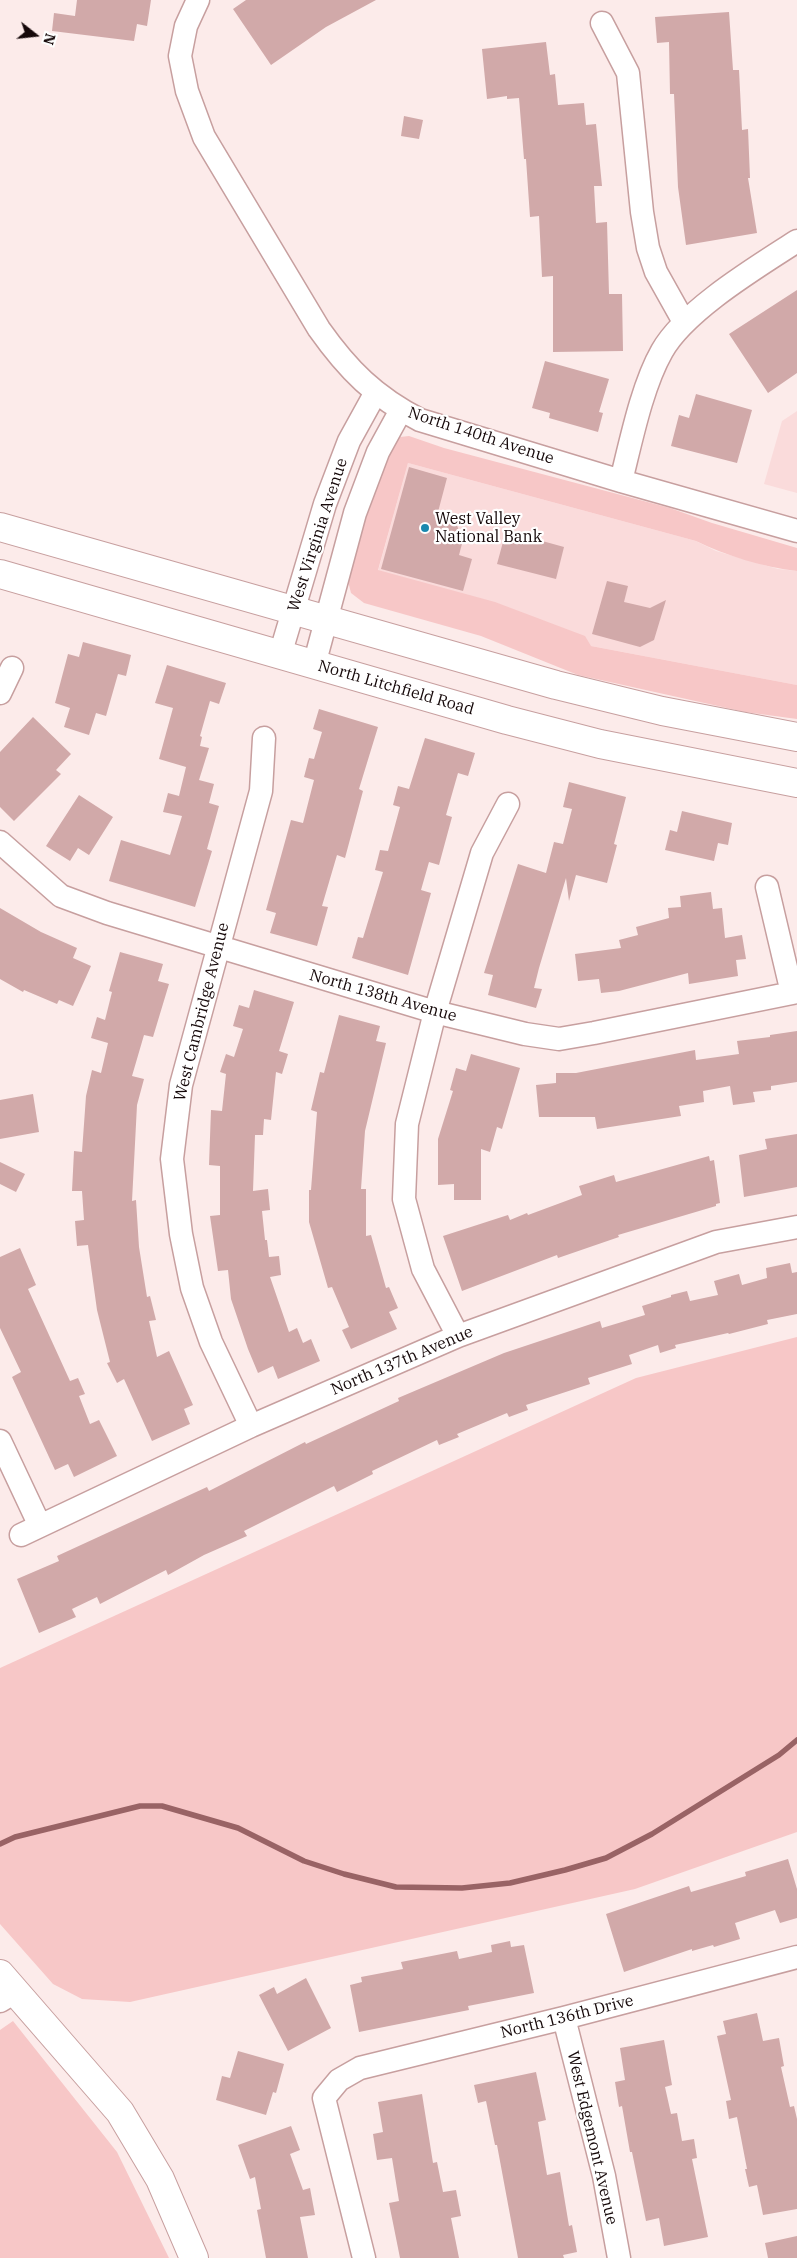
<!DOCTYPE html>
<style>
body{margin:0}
#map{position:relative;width:797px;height:2258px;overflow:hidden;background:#fcebea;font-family:"IBM Plex Serif",serif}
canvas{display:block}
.north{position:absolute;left:10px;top:10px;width:50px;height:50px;-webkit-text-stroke:4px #fff;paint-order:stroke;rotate:106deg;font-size:14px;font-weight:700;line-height:20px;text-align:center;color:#150809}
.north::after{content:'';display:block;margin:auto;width:18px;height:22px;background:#150809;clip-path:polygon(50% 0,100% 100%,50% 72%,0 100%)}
</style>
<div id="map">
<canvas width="797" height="2258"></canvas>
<div class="north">N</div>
</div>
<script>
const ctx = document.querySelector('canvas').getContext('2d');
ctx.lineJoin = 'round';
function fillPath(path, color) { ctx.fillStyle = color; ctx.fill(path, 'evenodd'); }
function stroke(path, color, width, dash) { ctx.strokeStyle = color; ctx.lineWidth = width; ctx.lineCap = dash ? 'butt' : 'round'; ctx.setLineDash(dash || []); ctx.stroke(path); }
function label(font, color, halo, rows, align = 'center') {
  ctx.font = font + ' "IBM Plex Serif",serif'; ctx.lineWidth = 4.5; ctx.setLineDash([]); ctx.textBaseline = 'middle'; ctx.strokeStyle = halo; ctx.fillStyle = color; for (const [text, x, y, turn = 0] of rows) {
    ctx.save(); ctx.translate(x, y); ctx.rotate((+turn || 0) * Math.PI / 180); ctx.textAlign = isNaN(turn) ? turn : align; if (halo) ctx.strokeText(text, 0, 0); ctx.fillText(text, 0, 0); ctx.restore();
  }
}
const built = new Path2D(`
 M 797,411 L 797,493 L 764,484 L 782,421 Z
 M 408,463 L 696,541 L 716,551 L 778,569 L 797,571 L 797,685 L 591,646 L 378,571 Z`);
const green = new Path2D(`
 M 409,436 L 444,448 L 670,508 L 712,523 L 797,548 L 797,571 C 763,567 727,556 696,541 L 408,463 L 378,570 L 495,602 L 585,636 L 591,646 L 797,685 L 797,719 L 745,712 L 578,675 L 481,636 L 364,603 L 351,593 L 348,581 L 372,492 L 390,446 L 400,437 Z
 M 797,1337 L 797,1832 L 635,1889 L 130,2002 L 82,1999 L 53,1984 L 0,1924 L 0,1668 L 636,1378 Z
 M 13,2021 L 117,2152 L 169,2258 L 0,2258 L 0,2030 Z`);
const stream = new Path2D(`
 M 0,1844 L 15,1837 L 140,1806 L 162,1806 L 238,1828 L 304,1861 L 344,1874 L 396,1887 L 462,1888 L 510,1883 L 565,1870 L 606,1858 L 652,1834 L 779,1755 L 797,1740`);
const building = new Path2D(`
 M 77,0 L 151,0 L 147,26 L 137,24 L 134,41 L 52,31 L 54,13 L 75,16 Z
 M 246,0 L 376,0 L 326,27 L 271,65 L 233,9 Z
 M 729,12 L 733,70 L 739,70 L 742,130 L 748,129 L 750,178 L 748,178 L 757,233 L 686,245 L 678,187 L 674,94 L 670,94 L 669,42 L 657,43 L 655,17 Z
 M 546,42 L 550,75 L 555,74 L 558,105 L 584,103 L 586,125 L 596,124 L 602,186 L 594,186 L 596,223 L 607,222 L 609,294 L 622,294 L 623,351 L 553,352 L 553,276 L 542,277 L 539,216 L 530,217 L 526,159 L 524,159 L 519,98 L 507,99 L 507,96 L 487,99 L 482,49 Z
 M 404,116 L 423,120 L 419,139 L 401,136 Z
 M 797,290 L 797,373 L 768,393 L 729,334 Z
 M 545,361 L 609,379 L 599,412 L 603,413 L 598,432 L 549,418 L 550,413 L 532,408 Z
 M 696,394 L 752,410 L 737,463 L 671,446 L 679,415 L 689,418 Z
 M 409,467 L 447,478 L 438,512 L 453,516 L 463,540 L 459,555 L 472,559 L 463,591 L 381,569 Z
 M 506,531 L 564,547 L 556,579 L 497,564 Z
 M 607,581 L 628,586 L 624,602 L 650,608 L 666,600 L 654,640 L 640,647 L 592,634 Z
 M 83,642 L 131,655 L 126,676 L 118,674 L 106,716 L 96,713 L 89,735 L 64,727 L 70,708 L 55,703 L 68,654 L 79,657 Z
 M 167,665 L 226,683 L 219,704 L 210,701 L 200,736 L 202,737 L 200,746 L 209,748 L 199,780 L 214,784 L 209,803 L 219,806 L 207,849 L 212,851 L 195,907 L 109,881 L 121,840 L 170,855 L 182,816 L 163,812 L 168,793 L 179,796 L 186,767 L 159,759 L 173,708 L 155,703 Z
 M 319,709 L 378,727 L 359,789 L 363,791 L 345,858 L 337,855 L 322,906 L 328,907 L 317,946 L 270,933 L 276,913 L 266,910 L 291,820 L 303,823 L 314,780 L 304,777 L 309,758 L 314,759 L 322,732 L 313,729 Z
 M 33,717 L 71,754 L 56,770 L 61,774 L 14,821 L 0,807 L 0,752 Z
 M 425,738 L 475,753 L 468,776 L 458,773 L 446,815 L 452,817 L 439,865 L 429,862 L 421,890 L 431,893 L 408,975 L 352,958 L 358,937 L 363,938 L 383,872 L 375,870 L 380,850 L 388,851 L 400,807 L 393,805 L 398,786 L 409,789 Z
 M 569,782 L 626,797 L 614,844 L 617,845 L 607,883 L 576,875 L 569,901 L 566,878 L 539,968 L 534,988 L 542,989 L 536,1008 L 488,995 L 493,975 L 484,973 L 518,864 L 546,873 L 554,842 L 563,844 L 572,809 L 563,807 Z
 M 79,795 L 113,817 L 89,855 L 78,848 L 70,861 L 46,846 Z
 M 682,811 L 732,823 L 728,845 L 718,843 L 714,861 L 665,850 L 670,830 L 677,832 Z
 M 711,892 L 713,909 L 722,908 L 725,938 L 742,935 L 746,959 L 736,960 L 738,976 L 689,984 L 688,973 L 619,991 L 601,993 L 599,979 L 578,981 L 575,954 L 621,948 L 619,940 L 638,935 L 636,927 L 669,918 L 668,908 L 681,907 L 680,896 Z
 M 0,908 L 41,932 L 77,948 L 73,958 L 91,966 L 73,1006 L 59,1000 L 57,1004 L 24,990 L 23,992 L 0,979 Z
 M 120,952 L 163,964 L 158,981 L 169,984 L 153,1037 L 144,1035 L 132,1076 L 144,1079 L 137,1105 L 132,1201 L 136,1200 L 139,1247 L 147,1297 L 150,1296 L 156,1320 L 149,1321 L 157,1357 L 169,1351 L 193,1405 L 184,1409 L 190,1424 L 152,1441 L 124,1379 L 117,1383 L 107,1363 L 110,1362 L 97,1310 L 88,1245 L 77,1246 L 75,1221 L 84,1220 L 82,1191 L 72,1191 L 74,1151 L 82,1152 L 86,1096 L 92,1070 L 101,1073 L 108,1043 L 91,1038 L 97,1017 L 105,1020 L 112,992 L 109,991 Z
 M 254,990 L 294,1002 L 279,1051 L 288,1054 L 282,1074 L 276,1072 L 271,1120 L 264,1119 L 263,1135 L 255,1135 L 253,1191 L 268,1189 L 270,1210 L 262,1211 L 265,1240 L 267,1240 L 269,1257 L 279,1256 L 281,1275 L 270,1277 L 289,1332 L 297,1328 L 303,1343 L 311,1339 L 320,1361 L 278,1379 L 273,1366 L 258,1373 L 248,1349 L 231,1299 L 228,1270 L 218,1271 L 210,1216 L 220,1215 L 220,1166 L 209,1165 L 211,1110 L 222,1111 L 226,1074 L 220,1072 L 226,1054 L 234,1057 L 243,1029 L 233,1026 L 239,1005 L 249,1008 Z
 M 339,1015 L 380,1026 L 376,1041 L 386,1043 L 365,1131 L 361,1189 L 366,1189 L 366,1236 L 371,1235 L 386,1288 L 389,1287 L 398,1308 L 389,1312 L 397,1329 L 351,1349 L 342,1330 L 349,1327 L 332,1287 L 328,1288 L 309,1222 L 309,1190 L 311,1190 L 317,1112 L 311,1110 L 320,1072 L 324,1073 Z
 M 797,1031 L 797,1082 L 771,1086 L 771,1090 L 753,1092 L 755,1102 L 733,1105 L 730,1086 L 703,1091 L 704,1102 L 679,1106 L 681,1116 L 597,1129 L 595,1117 L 539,1117 L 536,1085 L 556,1083 L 556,1073 L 576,1073 L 695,1050 L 696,1060 L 739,1054 L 737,1041 L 770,1037 L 770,1035 Z
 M 471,1054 L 520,1068 L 502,1129 L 497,1127 L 490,1152 L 481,1149 L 481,1200 L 454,1200 L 454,1184 L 438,1185 L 438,1139 L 453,1091 L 450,1090 L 456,1068 L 466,1071 Z
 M 33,1094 L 39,1132 L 0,1139 L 0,1100 Z
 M 797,1134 L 797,1187 L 744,1197 L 739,1155 L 767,1149 L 765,1139 Z
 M 709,1156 L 710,1161 L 714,1160 L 720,1203 L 716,1204 L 716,1206 L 618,1235 L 619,1237 L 558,1258 L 557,1255 L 462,1291 L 443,1236 L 508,1215 L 510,1220 L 527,1213 L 528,1215 L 582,1195 L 579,1186 L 614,1175 L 616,1182 Z
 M 0,1162 L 25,1174 L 16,1192 L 0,1184 Z
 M 20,1248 L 36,1285 L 28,1289 L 70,1381 L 78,1378 L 85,1394 L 79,1396 L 90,1424 L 99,1420 L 117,1456 L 74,1477 L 68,1464 L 55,1470 L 12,1377 L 21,1372 L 0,1328 L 0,1257 Z
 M 790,1263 L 792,1273 L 797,1272 L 797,1314 L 767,1320 L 768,1324 L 729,1334 L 728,1333 L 675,1345 L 676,1348 L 660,1353 L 658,1345 L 629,1355 L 632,1364 L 588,1378 L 590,1384 L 526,1405 L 528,1410 L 509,1417 L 507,1413 L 457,1434 L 459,1437 L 439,1445 L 437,1440 L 372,1471 L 373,1474 L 337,1492 L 334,1486 L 244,1531 L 247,1536 L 204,1555 L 168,1575 L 166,1570 L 100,1604 L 97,1597 L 72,1609 L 76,1617 L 39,1633 L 17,1579 L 59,1561 L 57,1556 L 207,1487 L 209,1491 L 305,1442 L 306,1444 L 399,1401 L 398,1398 L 504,1353 L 600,1321 L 602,1328 L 645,1315 L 642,1306 L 671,1297 L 671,1295 L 687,1291 L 690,1301 L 718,1295 L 714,1281 L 739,1274 L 742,1285 L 767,1278 L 766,1268 Z
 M 788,1859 L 797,1889 L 797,1918 L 780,1923 L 775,1910 L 735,1923 L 740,1939 L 714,1947 L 713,1945 L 692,1951 L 692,1949 L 624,1972 L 606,1914 L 689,1886 L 691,1892 L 746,1876 L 745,1872 Z
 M 510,1941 L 511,1947 L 524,1945 L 534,1993 L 468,2006 L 469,2010 L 359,2032 L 350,1985 L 362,1982 L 361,1977 L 403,1969 L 401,1962 L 457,1951 L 459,1959 L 492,1952 L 491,1945 Z
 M 306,1978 L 331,2028 L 288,2051 L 259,1995 L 274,1987 L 277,1994 Z
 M 757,2013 L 763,2041 L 779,2038 L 784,2066 L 781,2067 L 790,2107 L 794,2106 L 797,2119 L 797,2209 L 763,2215 L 757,2185 L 749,2187 L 745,2169 L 747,2169 L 737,2117 L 729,2119 L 726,2101 L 731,2100 L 717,2036 L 726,2034 L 723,2021 Z
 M 664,2040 L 672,2085 L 665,2087 L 671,2114 L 677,2113 L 682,2141 L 694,2139 L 697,2158 L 692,2159 L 708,2237 L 664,2246 L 659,2218 L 646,2221 L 632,2152 L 630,2152 L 622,2106 L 619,2107 L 615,2082 L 625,2080 L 620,2048 Z
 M 238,2051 L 284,2064 L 276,2093 L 273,2092 L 266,2115 L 216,2100 L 222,2076 L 230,2078 Z
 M 536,2072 L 546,2120 L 538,2122 L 547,2175 L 560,2172 L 569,2226 L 572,2225 L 577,2252 L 563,2255 L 564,2258 L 518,2258 L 497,2145 L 495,2145 L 486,2101 L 478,2103 L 474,2085 Z
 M 422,2094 L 433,2163 L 437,2162 L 443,2192 L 456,2190 L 461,2216 L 451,2218 L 459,2258 L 400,2258 L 389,2203 L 399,2201 L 392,2158 L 377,2160 L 373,2134 L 383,2132 L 378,2102 Z
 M 291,2126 L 300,2150 L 290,2154 L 303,2190 L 310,2188 L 315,2215 L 300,2217 L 308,2258 L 266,2258 L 257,2210 L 261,2209 L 255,2177 L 250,2179 L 238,2145 Z
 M 797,2236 L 797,2258 L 768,2258 L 765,2243 Z`);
const street = new Path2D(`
 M 198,0 L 186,26 L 180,56 L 187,91 L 204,137 L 319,329 C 348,370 375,397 420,420 L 621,481 L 797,531
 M 602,23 L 628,73 L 642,212 L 648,248 L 656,272 L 684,322
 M 621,481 C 631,441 642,386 662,351 C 685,310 757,267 797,241
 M 280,655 L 325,504 L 349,441 L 376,392
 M 314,665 L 355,513 L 378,452 L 401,410
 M 0,693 L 12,668
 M 0,842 L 61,896 L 107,913 L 435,1012 L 525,1034 L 559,1039 L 594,1033 L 797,992
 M 767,887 L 792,993
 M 458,1336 L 423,1269 L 404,1199 L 407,1124 L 435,1012 L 482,853 L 508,804
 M 251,1426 L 211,1342 L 192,1288 L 181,1234 L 172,1159 L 181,1085 L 261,791 L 264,738
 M 0,1441 L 40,1526
 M 21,1535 L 251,1426 L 458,1336 L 716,1242 L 797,1227
 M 0,2001 L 15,1992
 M 564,2018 L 604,2176 L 619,2258
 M 364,2258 L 324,2098 L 339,2080 L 360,2068 L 564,2018 L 797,1957`);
const secondary = new Path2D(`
 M 0,527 L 556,685 L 662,711 L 797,737
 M 0,574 L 507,720 L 600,744 L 797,783
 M 0,1974 L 120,2112 L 160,2179 L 194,2258`);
const markers = [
 [425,528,5,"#1a88af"]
];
const streetNames = [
 ["North 140th Avenue",481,436,18],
 ["West Virginia Avenue",318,535,-72],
 ["North Litchfield Road",396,688,16],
 ["North 138th Avenue",383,996,16],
 ["West Cambridge Avenue",202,1012,-76],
 ["North 137th Avenue",402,1361,-23],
 ["North 136th Drive",567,2017,-14],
 ["West Edgemont Avenue",592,2138,77]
];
const poiNames = [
 ["West Valley",435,519],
 ["National Bank",435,537]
];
fillPath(built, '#fadbdb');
fillPath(green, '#f7c7c7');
stroke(stream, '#996365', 5.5);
fillPath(building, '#d1a9a9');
stroke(street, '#c79f9f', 25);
stroke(secondary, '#c79f9f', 30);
stroke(street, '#fff', 22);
stroke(secondary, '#fff', 28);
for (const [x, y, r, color] of markers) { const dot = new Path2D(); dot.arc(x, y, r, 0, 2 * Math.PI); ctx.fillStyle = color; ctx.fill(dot); stroke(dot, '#fff', 2); }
label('16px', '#150809', '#fff', streetNames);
label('16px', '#150809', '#fff', poiNames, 'left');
</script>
